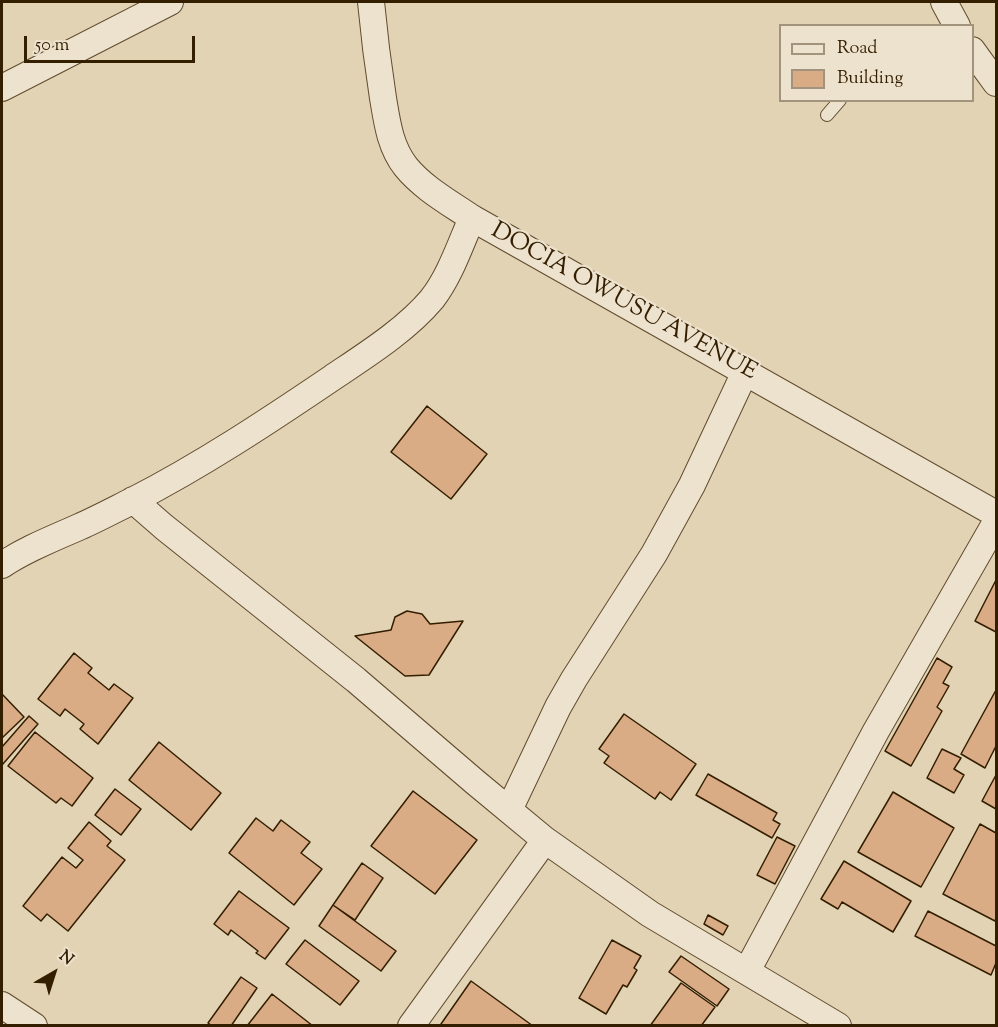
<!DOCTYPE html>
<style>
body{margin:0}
#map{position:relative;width:998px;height:1027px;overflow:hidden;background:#e2d3b4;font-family:"Sorts Mill Goudy",serif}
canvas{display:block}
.frame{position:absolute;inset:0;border:3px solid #341e00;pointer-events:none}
.legend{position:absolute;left:779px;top:24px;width:195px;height:78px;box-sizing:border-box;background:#ece2ce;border:2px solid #a2947c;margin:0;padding:8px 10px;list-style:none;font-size:18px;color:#341e00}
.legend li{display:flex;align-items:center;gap:12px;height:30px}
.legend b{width:30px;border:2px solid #a2947c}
.north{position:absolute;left:24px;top:943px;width:60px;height:60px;-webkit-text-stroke:4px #ece2ce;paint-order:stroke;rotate:39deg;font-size:16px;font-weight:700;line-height:24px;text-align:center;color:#341e00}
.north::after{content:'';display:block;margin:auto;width:21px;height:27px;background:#341e00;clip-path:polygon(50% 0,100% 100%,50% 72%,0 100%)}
.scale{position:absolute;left:24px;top:36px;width:171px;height:27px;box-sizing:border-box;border:3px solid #341e00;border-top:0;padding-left:8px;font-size:18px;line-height:21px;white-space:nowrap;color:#341e00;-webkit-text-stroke:4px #ece2ce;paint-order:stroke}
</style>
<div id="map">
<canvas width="998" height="1027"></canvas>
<div class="frame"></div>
<ul class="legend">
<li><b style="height:8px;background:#ece2ce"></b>Road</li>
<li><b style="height:16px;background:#daac86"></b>Building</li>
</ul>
<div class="north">N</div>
<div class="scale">50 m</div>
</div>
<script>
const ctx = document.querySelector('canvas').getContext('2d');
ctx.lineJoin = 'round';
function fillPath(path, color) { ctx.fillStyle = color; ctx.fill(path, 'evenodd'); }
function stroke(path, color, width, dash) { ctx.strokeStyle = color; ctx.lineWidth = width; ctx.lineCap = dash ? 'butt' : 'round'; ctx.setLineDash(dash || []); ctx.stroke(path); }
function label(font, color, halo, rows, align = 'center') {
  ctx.font = font + ' "Sorts Mill Goudy",serif'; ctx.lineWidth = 4.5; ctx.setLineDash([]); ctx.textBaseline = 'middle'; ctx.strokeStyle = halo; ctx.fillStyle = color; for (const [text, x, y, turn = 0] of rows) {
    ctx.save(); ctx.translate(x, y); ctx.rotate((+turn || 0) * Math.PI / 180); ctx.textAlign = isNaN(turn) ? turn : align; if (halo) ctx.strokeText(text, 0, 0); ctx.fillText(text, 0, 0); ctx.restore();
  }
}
const building = new Path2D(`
 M 427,406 L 487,454 L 451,499 L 391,452 Z
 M 996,580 L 996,632 L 975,621 Z
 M 407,611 L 422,614 L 430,624 L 463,621 L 429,675 L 405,676 L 355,636 L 391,630 L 395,617 Z
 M 74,653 L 92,668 L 88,673 L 109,690 L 114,684 L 133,698 L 98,744 L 80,729 L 84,724 L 65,709 L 60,716 L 38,699 Z
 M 937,658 L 952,667 L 943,683 L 949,686 L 937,707 L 942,711 L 911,766 L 885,751 Z
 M 996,690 L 996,746 L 985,768 L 961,754 Z
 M 2,694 L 24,717 L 2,738 Z
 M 624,714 L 696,764 L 671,800 L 660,792 L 655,799 L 604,763 L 609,756 L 599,749 Z
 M 29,716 L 38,724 L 2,765 L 2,747 Z
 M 35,732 L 93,778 L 72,806 L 61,798 L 56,803 L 8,766 Z
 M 159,742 L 221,793 L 191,830 L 129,780 Z
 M 942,749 L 961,758 L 954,769 L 964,775 L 954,793 L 927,778 Z
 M 708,774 L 777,813 L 773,820 L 780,824 L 772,838 L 696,795 Z
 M 996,775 L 996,809 L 982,801 Z
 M 115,789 L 141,809 L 121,835 L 95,815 Z
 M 413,791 L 477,840 L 435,894 L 371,846 Z
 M 893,792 L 954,828 L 921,887 L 858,852 Z
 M 256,818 L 273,831 L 281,820 L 310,842 L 301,853 L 322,869 L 294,905 L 229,853 Z
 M 89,822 L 111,841 L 107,846 L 125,860 L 68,931 L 47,914 L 41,921 L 23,906 L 62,857 L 76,868 L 83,860 L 68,848 Z
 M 980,824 L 996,833 L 996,918 L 995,921 L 943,894 Z
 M 777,837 L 795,846 L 775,884 L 757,875 Z
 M 844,861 L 911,901 L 893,932 L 842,902 L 838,909 L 821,899 Z
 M 362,863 L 383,878 L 355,920 L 333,905 Z
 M 239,891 L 289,928 L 265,959 L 256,953 L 258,951 L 231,930 L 228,935 L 214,924 Z
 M 333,905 L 396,951 L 381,971 L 319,926 Z
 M 928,911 L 996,946 L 996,963 L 991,975 L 915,936 Z
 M 708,915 L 728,926 L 723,935 L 704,924 Z
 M 305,940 L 359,981 L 340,1005 L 286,964 Z
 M 612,940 L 641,956 L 634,968 L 637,970 L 627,987 L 623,985 L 606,1014 L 579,998 Z
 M 681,956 L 729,989 L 717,1006 L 669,972 Z
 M 241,977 L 257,988 L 231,1026 L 212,1026 L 208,1023 Z
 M 471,981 L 533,1026 L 443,1026 L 441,1024 Z
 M 681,983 L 715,1007 L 701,1026 L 650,1026 Z
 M 272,994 L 313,1026 L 247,1026 Z`);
const service = new Path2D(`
 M 827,115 L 840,100`);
const minor = new Path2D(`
 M 371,2 C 374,34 378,66 383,98 C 387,122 390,147 406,167 C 423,188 450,203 472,218 L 996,514
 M 944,2 L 957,26
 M 972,50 L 985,68 L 996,83
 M 2,88 L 170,2
 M 133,500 L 164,527 L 356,680 L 475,782 L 545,840 L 650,914 L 838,1026
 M 2,565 C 26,549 52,539 79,527 C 97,519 114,510 132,501 C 202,465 267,422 332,378 C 366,355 406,330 432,299 C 450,276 460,245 472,218
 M 509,810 L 558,707 L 574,679 L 654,554 L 692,485 L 745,372
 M 747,971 L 876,731 L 996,522
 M 2,1005 L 34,1026
 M 411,1026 L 545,840`);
const streetNames = [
 ["DOCIA OWUSU AVENUE",623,303,29]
];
fillPath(building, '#daac86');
stroke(building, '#341e00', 1.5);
stroke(service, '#604b2d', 14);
stroke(minor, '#604b2d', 28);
stroke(service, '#ece2ce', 12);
stroke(minor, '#ece2ce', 26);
label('24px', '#341e00', '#ece2ce', streetNames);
</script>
